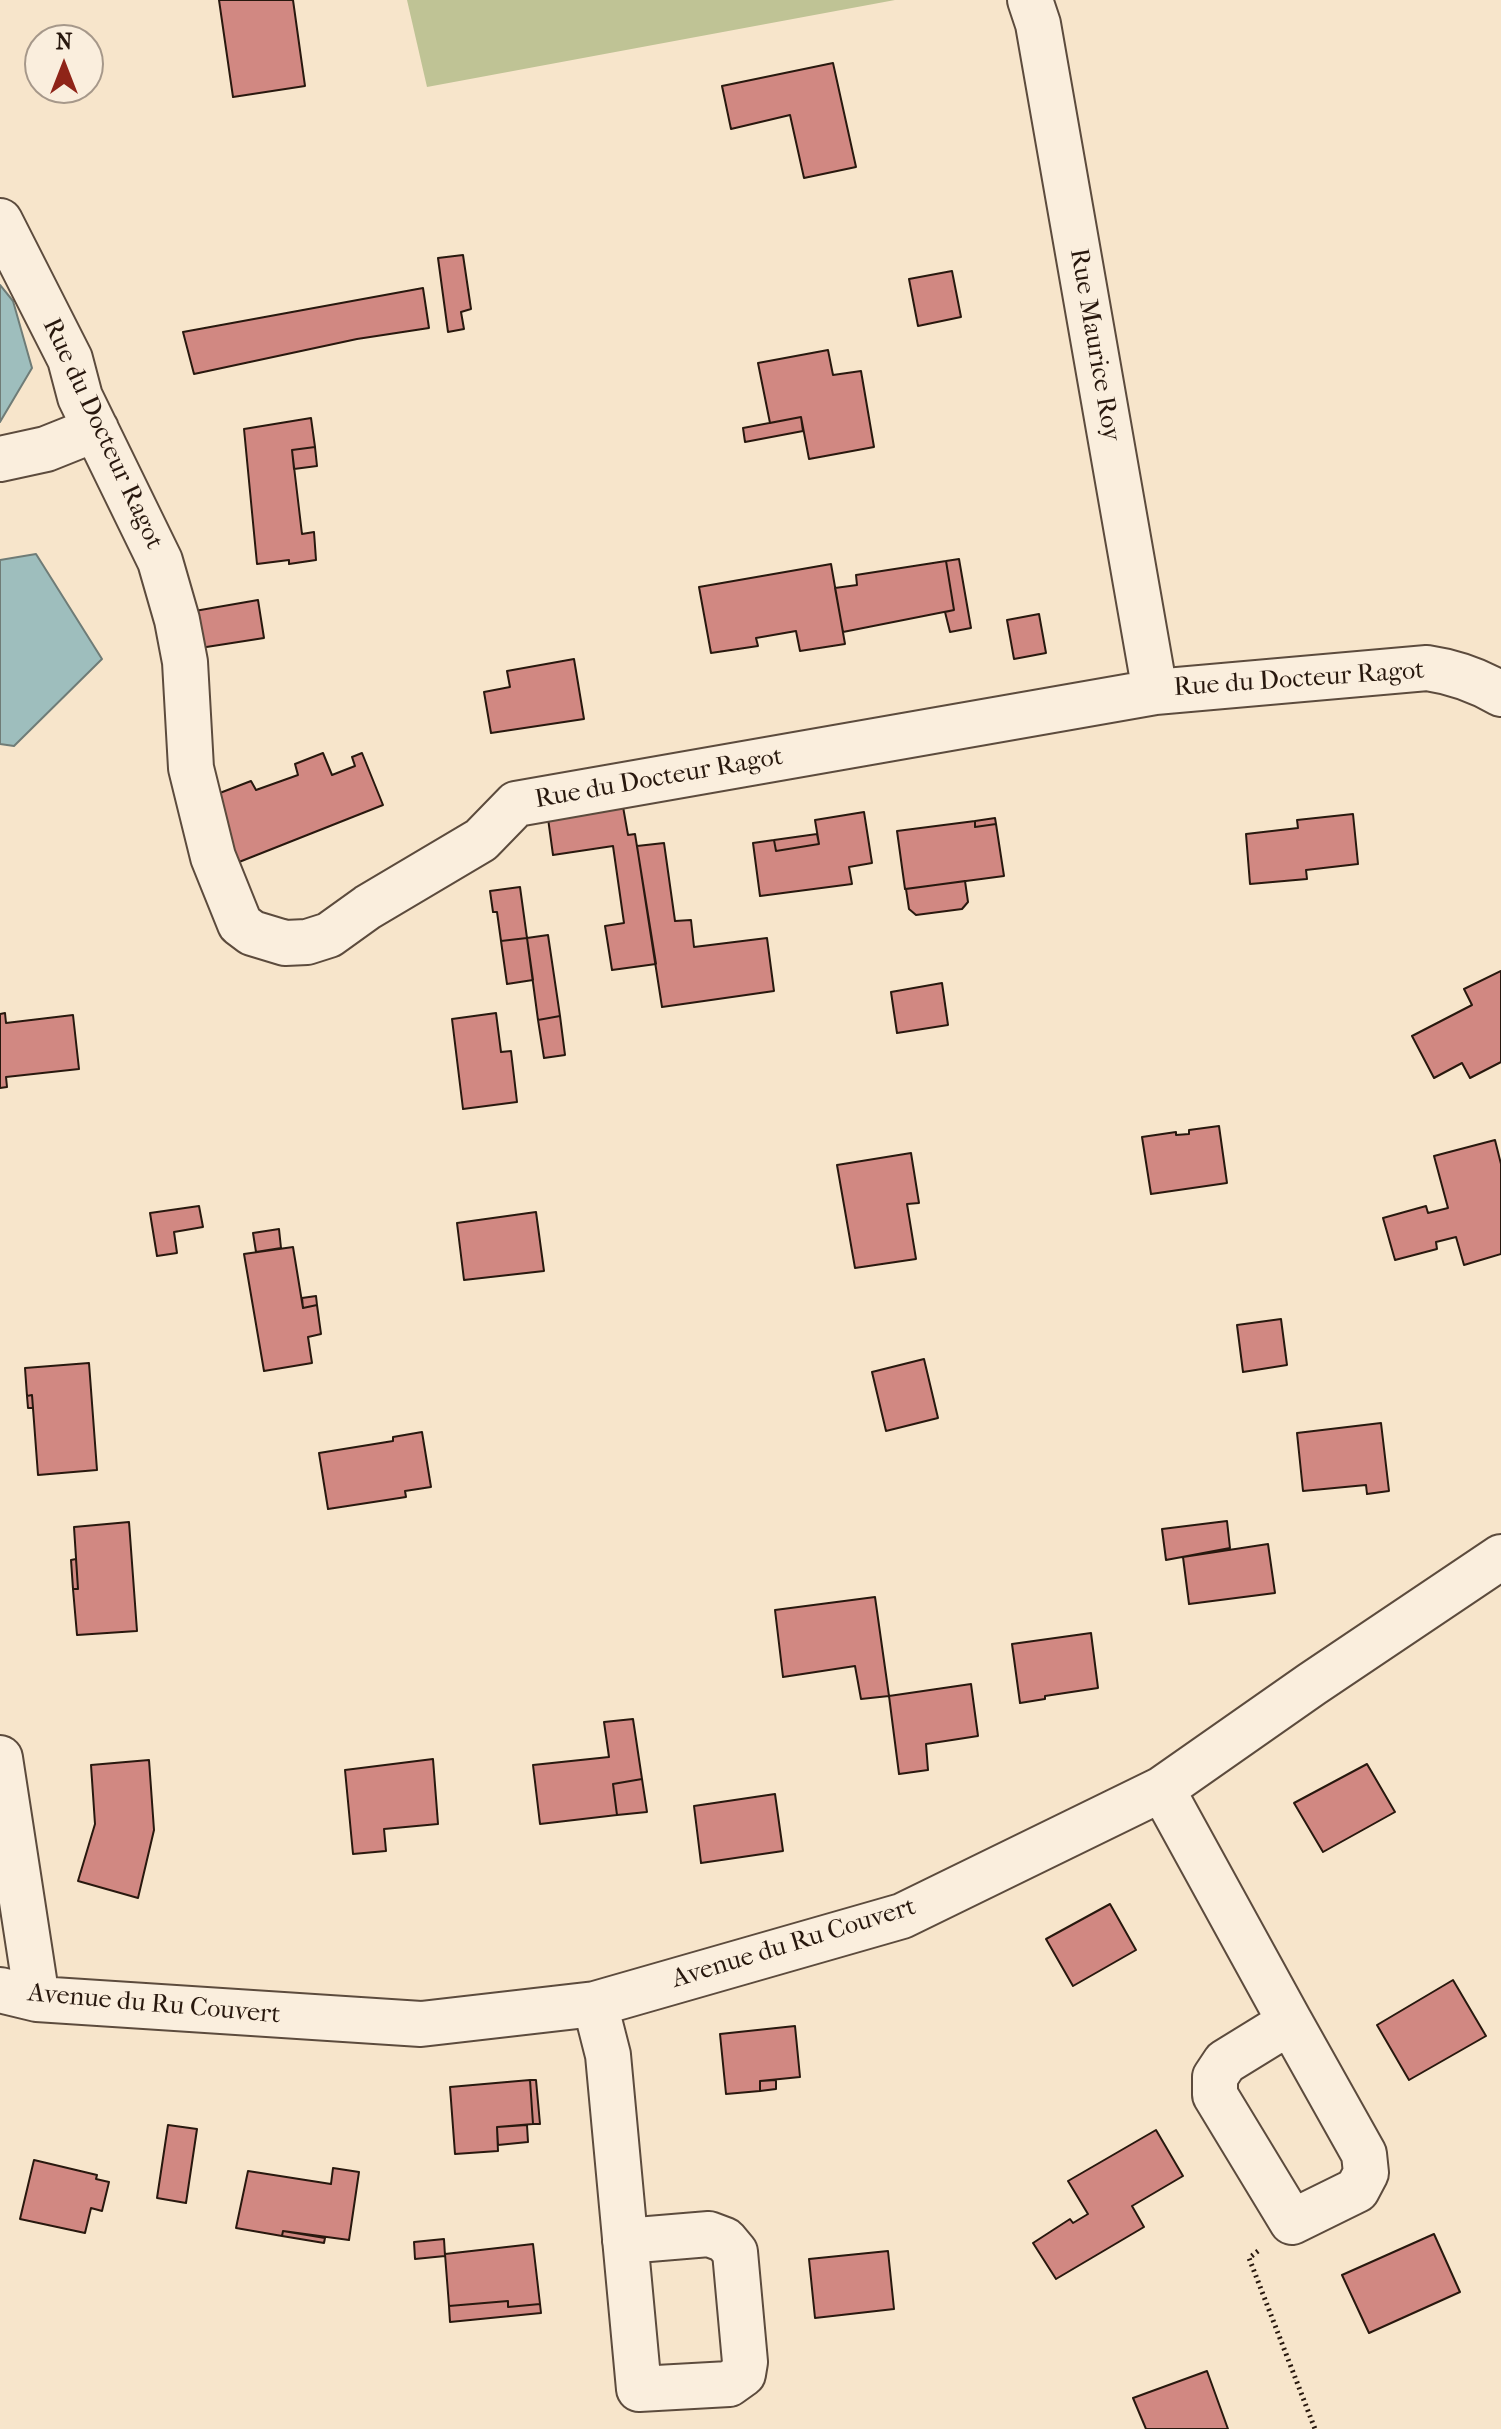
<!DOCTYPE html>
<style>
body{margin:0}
#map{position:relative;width:1501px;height:2429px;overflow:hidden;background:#f7e5cb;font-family:"IM FELL French Canon",serif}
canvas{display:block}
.north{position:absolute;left:24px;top:24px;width:80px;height:80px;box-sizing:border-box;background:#faeedd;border:2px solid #a6988a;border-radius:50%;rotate:0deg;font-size:22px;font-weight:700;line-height:32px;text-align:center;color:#28180e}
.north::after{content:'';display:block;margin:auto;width:28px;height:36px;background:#8f2418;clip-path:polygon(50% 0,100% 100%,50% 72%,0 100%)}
</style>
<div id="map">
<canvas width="1501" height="2429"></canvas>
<div class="north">N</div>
</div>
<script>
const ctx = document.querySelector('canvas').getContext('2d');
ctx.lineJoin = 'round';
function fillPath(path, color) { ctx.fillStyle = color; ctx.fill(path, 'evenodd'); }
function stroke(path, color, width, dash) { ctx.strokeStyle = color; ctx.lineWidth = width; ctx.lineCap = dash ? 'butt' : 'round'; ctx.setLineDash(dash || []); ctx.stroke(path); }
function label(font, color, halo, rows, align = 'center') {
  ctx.font = font + ' "IM FELL French Canon",serif'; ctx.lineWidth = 6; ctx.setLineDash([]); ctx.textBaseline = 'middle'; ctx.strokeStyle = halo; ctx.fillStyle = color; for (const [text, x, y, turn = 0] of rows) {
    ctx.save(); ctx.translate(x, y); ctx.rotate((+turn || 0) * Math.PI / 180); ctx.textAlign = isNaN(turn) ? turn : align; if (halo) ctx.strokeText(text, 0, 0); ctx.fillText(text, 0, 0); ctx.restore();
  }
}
const green = new Path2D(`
 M 407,0 L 895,0 L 427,87 Z`);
const water = new Path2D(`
 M 0,285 L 13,301 L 32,368 L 0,422 Z
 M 36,554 L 102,659 L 14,746 L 0,744 L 0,560 Z`);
const building = new Path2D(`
 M 219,0 L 293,0 L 305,86 L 233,97 Z
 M 833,63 L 856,167 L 804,178 L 790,115 L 731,129 L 722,86 Z
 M 463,255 L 471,309 L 461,312 L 464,329 L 448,332 L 438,258 Z
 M 952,271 L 961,317 L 918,326 L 909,279 Z
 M 423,288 L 429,328 L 357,339 L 194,374 L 183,332 Z
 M 828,350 L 833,375 L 861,371 L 874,447 L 809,459 L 801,417 L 770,423 L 758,363 Z
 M 801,417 L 803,431 L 745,442 L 743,428 Z
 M 311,418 L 315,447 L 292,450 L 302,534 L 314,532 L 316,560 L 289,564 L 289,560 L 257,564 L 244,429 Z
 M 315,447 L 317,466 L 294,469 L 292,450 Z
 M 959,559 L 971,628 L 950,632 L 945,612 L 954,610 L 946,561 Z
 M 946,561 L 954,610 L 843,632 L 835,588 L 857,585 L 856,575 Z
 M 831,564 L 845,644 L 800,651 L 796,631 L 756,638 L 758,646 L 711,653 L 699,587 Z
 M 258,600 L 264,638 L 200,648 L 189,612 Z
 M 1039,614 L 1046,653 L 1014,659 L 1007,620 Z
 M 574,659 L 584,719 L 491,733 L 484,692 L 510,687 L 507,671 Z
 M 323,753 L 332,775 L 355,766 L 352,757 L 362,753 L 383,805 L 234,864 L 212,796 L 251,781 L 256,790 L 298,775 L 295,764 Z
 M 622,801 L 628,835 L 635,834 L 656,964 L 612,970 L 605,926 L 624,923 L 613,846 L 553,855 L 547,811 Z
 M 864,812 L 872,863 L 849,867 L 852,884 L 760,896 L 753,843 L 774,840 L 776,851 L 819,844 L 815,820 Z
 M 1353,814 L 1358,864 L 1306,870 L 1307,879 L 1250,884 L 1246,834 L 1298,828 L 1297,820 Z
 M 995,818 L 996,824 L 975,827 L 975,821 Z
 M 975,821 L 975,827 L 996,824 L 1004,876 L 905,889 L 897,831 Z
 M 817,834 L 819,844 L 776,851 L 774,840 Z
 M 664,843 L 675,921 L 691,920 L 694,947 L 767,938 L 774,991 L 662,1007 L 637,846 Z
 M 965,881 L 968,902 L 962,909 L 916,915 L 909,909 L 906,889 Z
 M 520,887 L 527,938 L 501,941 L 497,912 L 493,912 L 490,891 Z
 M 548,935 L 560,1016 L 538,1020 L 527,938 Z
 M 527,938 L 533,980 L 507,984 L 501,941 Z
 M 1501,971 L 1501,1062 L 1470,1078 L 1462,1063 L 1434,1078 L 1412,1036 L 1472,1005 L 1464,989 Z
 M 942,983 L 948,1025 L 897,1033 L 891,992 Z
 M 5,1013 L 6,1023 L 73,1015 L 79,1069 L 6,1077 L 7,1087 L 0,1088 L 0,1014 Z
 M 496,1013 L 501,1052 L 511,1051 L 517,1102 L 463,1109 L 452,1019 Z
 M 560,1016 L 565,1055 L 544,1058 L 538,1020 Z
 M 1219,1126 L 1227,1183 L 1151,1194 L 1142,1137 L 1176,1132 L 1176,1135 L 1189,1134 L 1189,1130 Z
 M 1495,1140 L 1501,1164 L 1501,1254 L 1464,1265 L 1456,1237 L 1436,1242 L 1437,1249 L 1395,1260 L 1383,1218 L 1426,1206 L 1428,1213 L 1448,1208 L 1434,1156 Z
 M 911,1153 L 919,1203 L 907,1204 L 916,1259 L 855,1268 L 837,1165 Z
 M 199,1206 L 203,1227 L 174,1232 L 177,1253 L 157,1256 L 150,1213 Z
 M 536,1212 L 544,1271 L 464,1280 L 457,1223 Z
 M 279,1229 L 281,1248 L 256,1252 L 253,1233 Z
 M 293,1247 L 303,1308 L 317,1305 L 321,1334 L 308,1337 L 312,1363 L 264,1371 L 244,1254 Z
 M 316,1296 L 317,1305 L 303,1308 L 302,1298 Z
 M 1281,1319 L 1287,1365 L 1243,1372 L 1237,1325 Z
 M 924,1359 L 938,1418 L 886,1431 L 872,1372 Z
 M 89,1363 L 97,1470 L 38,1475 L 32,1395 L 27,1396 L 25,1368 Z
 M 32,1395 L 33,1408 L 28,1408 L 27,1396 Z
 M 1381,1423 L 1389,1491 L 1367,1494 L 1366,1485 L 1303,1491 L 1297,1433 Z
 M 422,1432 L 431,1487 L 405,1491 L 406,1497 L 328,1509 L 319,1453 L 393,1441 L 393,1437 Z
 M 1227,1521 L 1230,1548 L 1166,1560 L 1162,1529 Z
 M 129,1522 L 137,1631 L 77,1635 L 73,1589 L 78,1589 L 74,1527 Z
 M 1268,1544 L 1275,1593 L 1189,1604 L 1183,1557 Z
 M 76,1559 L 78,1589 L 73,1589 L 71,1560 Z
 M 875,1597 L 889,1696 L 861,1699 L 855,1666 L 783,1677 L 775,1610 Z
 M 1091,1633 L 1098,1688 L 1045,1696 L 1045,1699 L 1020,1703 L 1012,1644 Z
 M 971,1684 L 978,1736 L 926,1744 L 928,1770 L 899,1774 L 889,1696 Z
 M 633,1719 L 642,1779 L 613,1784 L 617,1815 L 540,1824 L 533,1765 L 609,1757 L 604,1722 Z
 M 433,1759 L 438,1824 L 384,1829 L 386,1851 L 353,1854 L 345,1770 Z
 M 149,1760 L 154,1830 L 138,1898 L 78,1881 L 95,1824 L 91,1765 Z
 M 1367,1764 L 1395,1812 L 1323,1852 L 1294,1803 Z
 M 642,1779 L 647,1812 L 617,1815 L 613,1784 Z
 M 775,1794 L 783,1851 L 701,1863 L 694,1806 Z
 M 1110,1904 L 1136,1950 L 1073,1986 L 1046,1939 Z
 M 1453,1980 L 1486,2036 L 1409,2080 L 1377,2025 Z
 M 795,2026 L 800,2077 L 760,2081 L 760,2091 L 726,2094 L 720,2034 Z
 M 530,2080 L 536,2080 L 540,2124 L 533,2124 Z
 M 530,2080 L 533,2124 L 497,2127 L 498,2151 L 455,2154 L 450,2087 Z
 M 776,2080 L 776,2089 L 760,2091 L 760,2081 Z
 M 168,2125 L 197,2129 L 186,2203 L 157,2198 Z
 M 527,2125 L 528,2142 L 498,2145 L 497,2127 Z
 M 1156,2130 L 1183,2176 L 1132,2206 L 1144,2227 L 1056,2279 L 1033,2243 L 1070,2219 L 1073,2223 L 1088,2214 L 1068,2181 Z
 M 34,2160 L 97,2175 L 96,2179 L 109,2182 L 102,2211 L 91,2208 L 85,2233 L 20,2219 Z
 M 333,2168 L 359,2172 L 349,2240 L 283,2231 L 282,2236 L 236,2228 L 248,2171 L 331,2184 Z
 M 283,2231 L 325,2238 L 324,2243 L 282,2236 Z
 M 1434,2234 L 1460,2292 L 1369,2333 L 1342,2275 Z
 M 444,2239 L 445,2256 L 415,2259 L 414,2242 Z
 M 533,2244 L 540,2304 L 508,2307 L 508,2301 L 449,2306 L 445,2254 Z
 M 888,2251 L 894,2309 L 815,2318 L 809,2259 Z
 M 508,2301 L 508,2307 L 540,2304 L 541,2313 L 450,2322 L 449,2306 Z
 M 1207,2371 L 1228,2429 L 1146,2429 L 1133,2398 Z`);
const path = new Path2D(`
 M 1258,2251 L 1249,2258 L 1315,2429`);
const minor = new Path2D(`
 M 1030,0 L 1038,24 L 1155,692
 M 0,221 L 70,359 L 80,397 L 160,561 L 177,620 L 185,662 L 191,768 L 213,857 L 240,924 L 252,933 L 285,943 L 307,942 L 329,935 L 368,907 L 481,840 L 516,804 L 1155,692 L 1427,668 C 1454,672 1477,680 1501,694
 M 0,459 L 46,449 L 96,429
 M 0,1758 L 37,1999
 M 1162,1789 L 1290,2022 L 1225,2062 L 1215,2077 L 1215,2095 L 1292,2222 L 1357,2190 L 1366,2173 L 1364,2154 L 1290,2022
 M 0,1990 L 37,1999 L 421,2024 L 595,2004 L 902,1916 L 1162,1789 L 1312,1684 L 1501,1557
 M 595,2004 L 608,2055 L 639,2389 L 729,2384 L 743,2374 L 745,2362 L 735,2252 L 725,2240 L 709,2234 L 625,2241`);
const streetNames = [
 ["Rue Maurice Roy",1094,345,80],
 ["Rue du Docteur Ragot",102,434,65],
 ["Rue du Docteur Ragot",1299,680,-4],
 ["Rue du Docteur Ragot",659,779,-10],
 ["Avenue du Ru Couvert",794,1944,-17],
 ["Avenue du Ru Couvert",154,2005,5]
];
fillPath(green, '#bfc395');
fillPath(water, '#9ebebd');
stroke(water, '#6f7c77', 2);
fillPath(building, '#d18882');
stroke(building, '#28180e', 2);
stroke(minor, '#5c4b3d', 48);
stroke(path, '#28180e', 5, [2, 4]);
stroke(minor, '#faeedd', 44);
label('26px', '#28180e', '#faeedd', streetNames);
</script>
